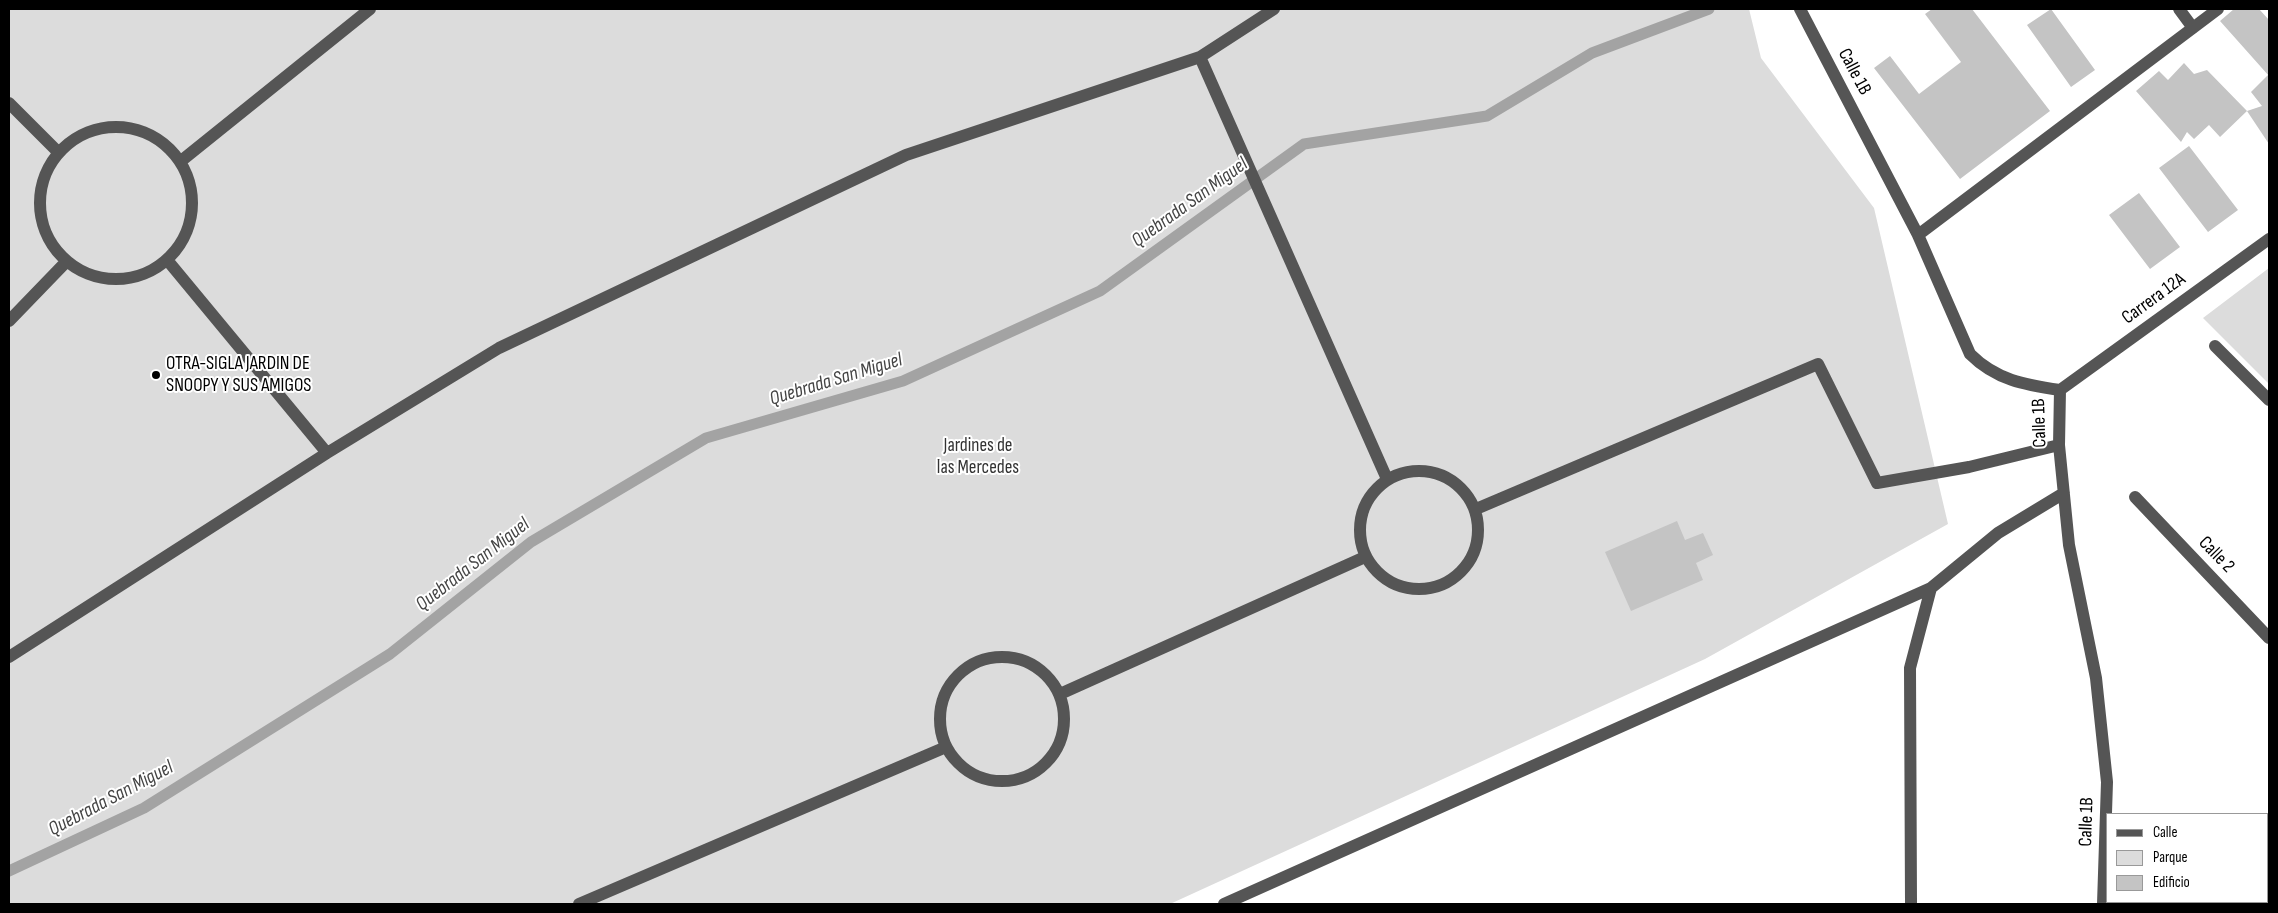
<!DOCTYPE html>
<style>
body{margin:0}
#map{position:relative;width:2278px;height:913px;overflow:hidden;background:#fff;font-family:"Sofia Sans Condensed",sans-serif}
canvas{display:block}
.frame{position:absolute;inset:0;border:10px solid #000;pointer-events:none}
.legend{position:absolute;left:2106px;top:813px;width:162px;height:90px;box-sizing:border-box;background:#fff;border:1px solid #999;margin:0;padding:6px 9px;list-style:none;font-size:15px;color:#000}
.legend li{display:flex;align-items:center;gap:10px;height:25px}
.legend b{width:25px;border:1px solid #999}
</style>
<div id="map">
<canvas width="2278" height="913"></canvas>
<div class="frame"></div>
<ul class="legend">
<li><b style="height:6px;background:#555"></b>Calle</li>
<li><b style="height:14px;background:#dcdcdc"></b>Parque</li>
<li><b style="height:14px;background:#c4c4c4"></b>Edificio</li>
</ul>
</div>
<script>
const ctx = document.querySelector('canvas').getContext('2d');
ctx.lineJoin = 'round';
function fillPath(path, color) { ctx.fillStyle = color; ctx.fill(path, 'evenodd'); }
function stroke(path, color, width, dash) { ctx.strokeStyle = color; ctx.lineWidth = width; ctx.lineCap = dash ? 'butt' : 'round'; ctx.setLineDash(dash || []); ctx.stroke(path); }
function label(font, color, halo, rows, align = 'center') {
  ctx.font = font + ' "Sofia Sans Condensed",sans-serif'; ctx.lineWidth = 4; ctx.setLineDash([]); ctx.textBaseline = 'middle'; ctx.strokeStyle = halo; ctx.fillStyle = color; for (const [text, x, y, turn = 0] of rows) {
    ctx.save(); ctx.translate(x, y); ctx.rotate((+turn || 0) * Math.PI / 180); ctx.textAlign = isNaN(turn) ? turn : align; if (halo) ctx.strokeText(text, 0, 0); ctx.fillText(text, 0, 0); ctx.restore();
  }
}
const green = new Path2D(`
 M 9,9 L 1749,9 L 1761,58 L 1874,208 L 1948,524 L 1705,659 L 1170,904 L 9,904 Z
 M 2269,268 L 2269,384 L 2203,318 Z`);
const stream = new Path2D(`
 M 9,871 L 144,808 L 390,654 L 531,542 L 706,438 L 903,381 L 1100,291 L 1304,144 L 1487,116 L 1592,53 L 1709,9`);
const building = new Path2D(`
 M 1932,9 L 1972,9 L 2050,111 L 1960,179 L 1874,68 L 1890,56 L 1919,94 L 1961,62 L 1925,14 Z
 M 2051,9 L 2095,70 L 2071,87 L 2027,25 Z
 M 2234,9 L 2259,9 L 2269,20 L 2269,76 L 2220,21 Z
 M 2184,63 L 2194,74 L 2207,70 L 2247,111 L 2262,106 L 2251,92 L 2268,75 L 2269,144 L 2247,111 L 2220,137 L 2209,125 L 2194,139 L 2187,132 L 2181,142 L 2136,91 L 2159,71 L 2168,80 Z
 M 2189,146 L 2238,210 L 2208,232 L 2159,168 Z
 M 2139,193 L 2180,247 L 2150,269 L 2109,215 Z
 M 1677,521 L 1685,540 L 1703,533 L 1713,555 L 1696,563 L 1703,580 L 1631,611 L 1605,552 Z`);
const minor = new Path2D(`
 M 1800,9 L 1918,235 L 1970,354 C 1996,380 2025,385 2060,390
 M 2179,9 L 2193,28
 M 1200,57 L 1387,479
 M 9,103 L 58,152
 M40 203a76 76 0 1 1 152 0a76 76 0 1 1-152 0Z
 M 181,161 L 370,9
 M 1918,235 L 2218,9
 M 168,261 L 327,453
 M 9,321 L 66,262
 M 2215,346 L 2269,400
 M 2060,390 L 2059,445 L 2069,545 L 2096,678 L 2107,782 L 2103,904
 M 2060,390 L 2269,239
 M1360 530a59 59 0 1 1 118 0a59 59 0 1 1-118 0Z
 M 2135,497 L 2269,638
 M 1476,509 L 1818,364 L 1877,483 L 1969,467 L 2059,445
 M940 719a62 62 0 1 1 124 0a62 62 0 1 1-124 0Z
 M 9,657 L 327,453 L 499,348 L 906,155 L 1200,57 L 1274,9
 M 1060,694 L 1365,557
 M 579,904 L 946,747
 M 1224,904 L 1931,588
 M 1911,904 L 1910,668 L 1931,588 L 1998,533 L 2064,493`);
const markers = [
 [156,375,5,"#000"]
];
const streetNames = [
 ["Calle 1B",1854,72,62],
 ["Carrera 12A",2154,299,-36],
 ["Calle 1B",2040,423,-92],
 ["Calle 2",2216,555,46],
 ["Calle 1B",2087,822,-88]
];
const poiNames = [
 ["OTRA-SIGLA JARDIN DE",166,364],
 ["SNOOPY Y SUS AMIGOS",166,386]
];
const parkNames = [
 ["Jardines de",978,446],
 ["las Mercedes",978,468]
];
const waterNames = [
 ["Quebrada San Miguel",1190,203,-36],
 ["Quebrada San Miguel",836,380,-17],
 ["Quebrada San Miguel",473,565,-38],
 ["Quebrada San Miguel",111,799,-28]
];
fillPath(green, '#dcdcdc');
stroke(stream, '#a3a3a3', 11);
fillPath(building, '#c4c4c4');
stroke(minor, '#555', 12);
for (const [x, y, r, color] of markers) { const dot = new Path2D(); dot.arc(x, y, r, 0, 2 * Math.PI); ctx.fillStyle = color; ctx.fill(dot); stroke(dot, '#fff', 2); }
label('19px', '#000', '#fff', streetNames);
label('19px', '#000', '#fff', poiNames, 'left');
label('19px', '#333', '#fff', parkNames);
label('italic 20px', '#444', '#fff', waterNames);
</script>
